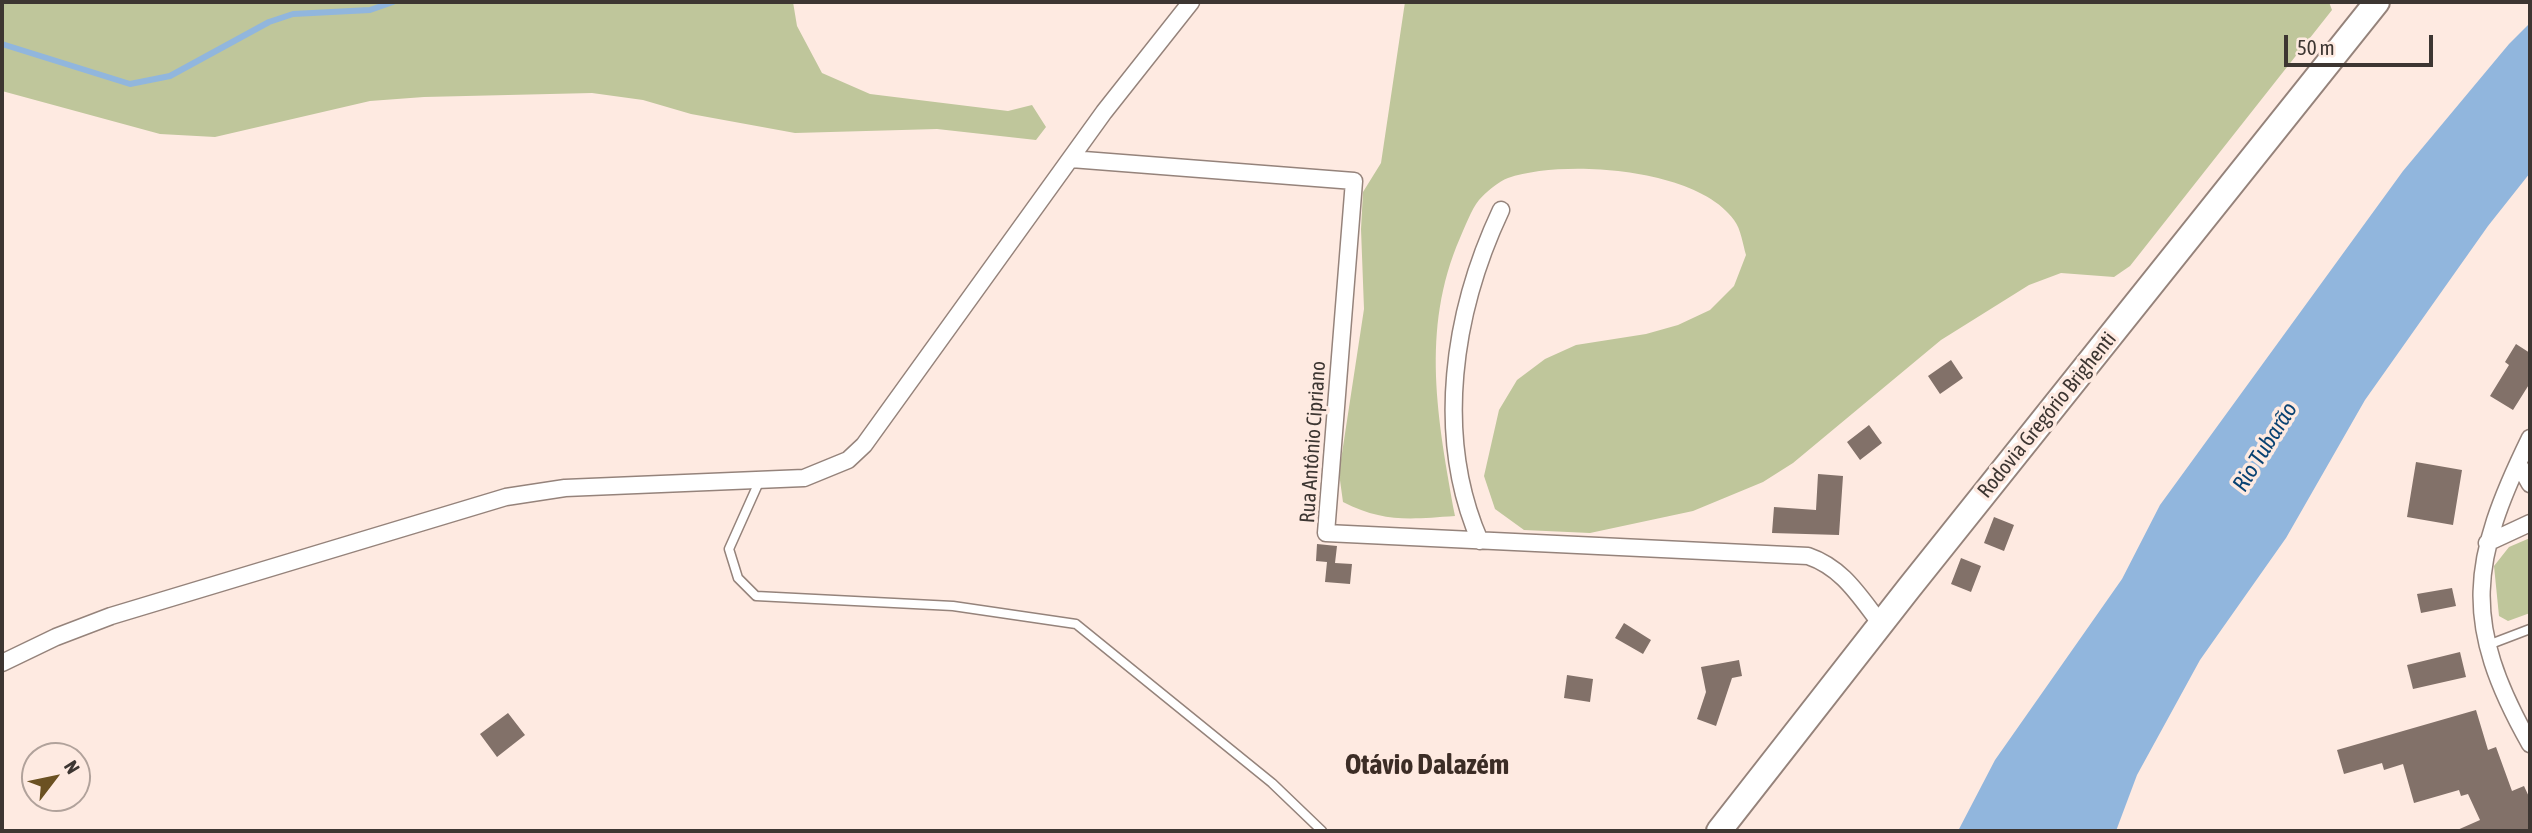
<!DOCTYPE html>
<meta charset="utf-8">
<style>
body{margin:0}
#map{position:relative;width:2532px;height:833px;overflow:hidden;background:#feeae1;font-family:"Asap Condensed",sans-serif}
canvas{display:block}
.frame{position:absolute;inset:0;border:4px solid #3d3632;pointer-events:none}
.north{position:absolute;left:21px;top:742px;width:70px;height:70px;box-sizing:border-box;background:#feeae1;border:2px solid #b1a29b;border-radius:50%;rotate:58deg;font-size:19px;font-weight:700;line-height:28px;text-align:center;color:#3d3632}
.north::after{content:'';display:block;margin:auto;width:24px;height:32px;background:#6b5122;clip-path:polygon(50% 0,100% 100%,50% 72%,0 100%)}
.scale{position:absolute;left:2284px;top:35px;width:149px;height:32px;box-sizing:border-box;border:4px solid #3d3632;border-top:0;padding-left:9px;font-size:21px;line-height:24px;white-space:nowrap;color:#3d3632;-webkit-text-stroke:5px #feeae1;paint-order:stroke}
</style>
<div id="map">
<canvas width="2532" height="833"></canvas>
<div class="frame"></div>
<div class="north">N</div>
<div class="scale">50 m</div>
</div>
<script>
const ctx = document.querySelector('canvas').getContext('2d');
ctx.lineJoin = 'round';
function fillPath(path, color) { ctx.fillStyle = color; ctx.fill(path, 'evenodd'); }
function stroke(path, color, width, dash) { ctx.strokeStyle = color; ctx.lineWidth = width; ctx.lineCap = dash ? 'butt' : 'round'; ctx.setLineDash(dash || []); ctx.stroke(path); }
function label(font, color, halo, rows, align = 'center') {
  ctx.font = font + ' "Asap Condensed",sans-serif'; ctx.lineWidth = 7; ctx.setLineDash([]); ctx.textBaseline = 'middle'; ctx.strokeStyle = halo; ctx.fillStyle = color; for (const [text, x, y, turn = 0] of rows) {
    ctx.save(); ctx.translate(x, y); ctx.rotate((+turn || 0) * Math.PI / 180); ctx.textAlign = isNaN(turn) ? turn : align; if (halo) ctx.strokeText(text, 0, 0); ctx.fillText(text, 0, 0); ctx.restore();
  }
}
const green = new Path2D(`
 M 2,2 L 793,2 L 797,26 L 822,73 L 870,94 L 1008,111 L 1032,105 L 1046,127 L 1036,140 L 937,129 L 795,133 L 691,114 L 643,100 L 592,93 L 424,97 L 370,101 L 215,137 L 160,134 L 2,91 Z
 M 1405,2 L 2329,2 L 2332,10 L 2130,266 L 2114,277 L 2061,273 L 2029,285 L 1941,340 L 1793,463 L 1763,482 L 1693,511 L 1590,533 L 1524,530 L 1495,509 L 1484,476 L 1499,410 L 1517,380 L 1545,359 L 1576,345 L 1646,334 L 1678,325 L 1710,310 L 1734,286 L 1746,255 C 1743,245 1741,229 1734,220 C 1697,168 1564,159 1508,178 C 1499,181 1485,193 1479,200 C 1471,210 1465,227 1460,238 C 1420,330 1438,421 1455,516 C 1411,519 1384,523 1343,502 L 1339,473 L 1364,309 L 1361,229 L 1363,192 L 1381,163 Z
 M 2530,538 L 2530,613 L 2508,621 L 2499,616 L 2494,566 L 2509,547 Z`);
const water = new Path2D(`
 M 2530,23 L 2530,173 L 2488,226 L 2365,400 L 2286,538 L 2200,660 L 2137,775 L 2116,831 L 1958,831 L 1995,760 L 2122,579 L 2160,505 L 2403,171 L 2509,44 Z`);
const stream = new Path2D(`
 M 2,44 L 130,84 L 170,76 L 269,22 L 293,14 L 370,10 L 393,2`);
const building = new Path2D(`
 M 2516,344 L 2530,353 L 2530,383 L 2513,410 L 2490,396 L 2509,365 L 2505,362 Z
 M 1951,360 L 1963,378 L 1940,394 L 1928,376 Z
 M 1869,425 L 1882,443 L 1860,460 L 1847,442 Z
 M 2416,462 L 2462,470 L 2453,525 L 2407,517 Z
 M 1818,474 L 1843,476 L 1839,535 L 1772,533 L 1774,507 L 1816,510 Z
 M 1994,517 L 2014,525 L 2004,551 L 1984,543 Z
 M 1317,544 L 1337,546 L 1335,563 L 1352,564 L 1350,584 L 1325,582 L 1327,562 L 1316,561 Z
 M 1961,558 L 1981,566 L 1971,592 L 1951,584 Z
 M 2452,588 L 2456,606 L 2421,613 L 2417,594 Z
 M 1624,623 L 1651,640 L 1643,654 L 1615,638 Z
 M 2460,652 L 2466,677 L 2413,689 L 2407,665 Z
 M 1739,660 L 1742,676 L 1732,678 L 1716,726 L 1697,719 L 1706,692 L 1701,667 Z
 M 1567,675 L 1593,679 L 1590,702 L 1564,698 Z
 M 2476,710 L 2488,750 L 2496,747 L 2512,791 L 2524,786 L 2530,799 L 2530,831 L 2455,831 L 2480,820 L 2468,794 L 2461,796 L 2459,790 L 2414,803 L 2403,764 L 2384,770 L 2382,763 L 2344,774 L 2337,750 Z
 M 508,713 L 525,735 L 497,757 L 480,734 Z`);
const service = new Path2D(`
 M 759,482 L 729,549 L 738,578 L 756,596 L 953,606 L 1076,624 L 1272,783 L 1322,831
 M 2488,645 L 2530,629`);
const minor = new Path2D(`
 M 1071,159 L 1354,181 L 1326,533 L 1808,556 C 1843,568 1859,596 1881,624
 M 2530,438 C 2470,561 2461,622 2530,744
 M 2518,463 L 2530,484
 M 1480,541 C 1434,436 1453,312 1501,210
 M 2487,543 L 2530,523
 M 2,663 L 56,637 L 111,616 L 506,497 L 565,488 L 804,478 L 848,460 L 864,445 L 1104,112 L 1191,2`);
const primary = new Path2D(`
 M 1719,831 L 1909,588 L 2377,2`);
const streetNames = [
 ["Rodovia Gregório Brighenti",2047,415,-51],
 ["Rua Antônio Cipriano",1313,442,-86]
];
const waterNames = [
 ["Rio Tubarão",2265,447,-58]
];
const districtNames = [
 ["Otávio Dalazém",1427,765]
];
fillPath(green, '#bfc69b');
fillPath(water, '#91b6dd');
stroke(stream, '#91b6dd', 6);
fillPath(building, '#827169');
stroke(service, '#95837b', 11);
stroke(minor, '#95837b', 19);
stroke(primary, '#95837b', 28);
stroke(service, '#fff', 8);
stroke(minor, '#fff', 16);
stroke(primary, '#fff', 24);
label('21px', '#3d3632', '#feeae1', streetNames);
label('italic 23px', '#094272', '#feeae1', waterNames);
label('bold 28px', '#3c2d26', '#feeae1', districtNames);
</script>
